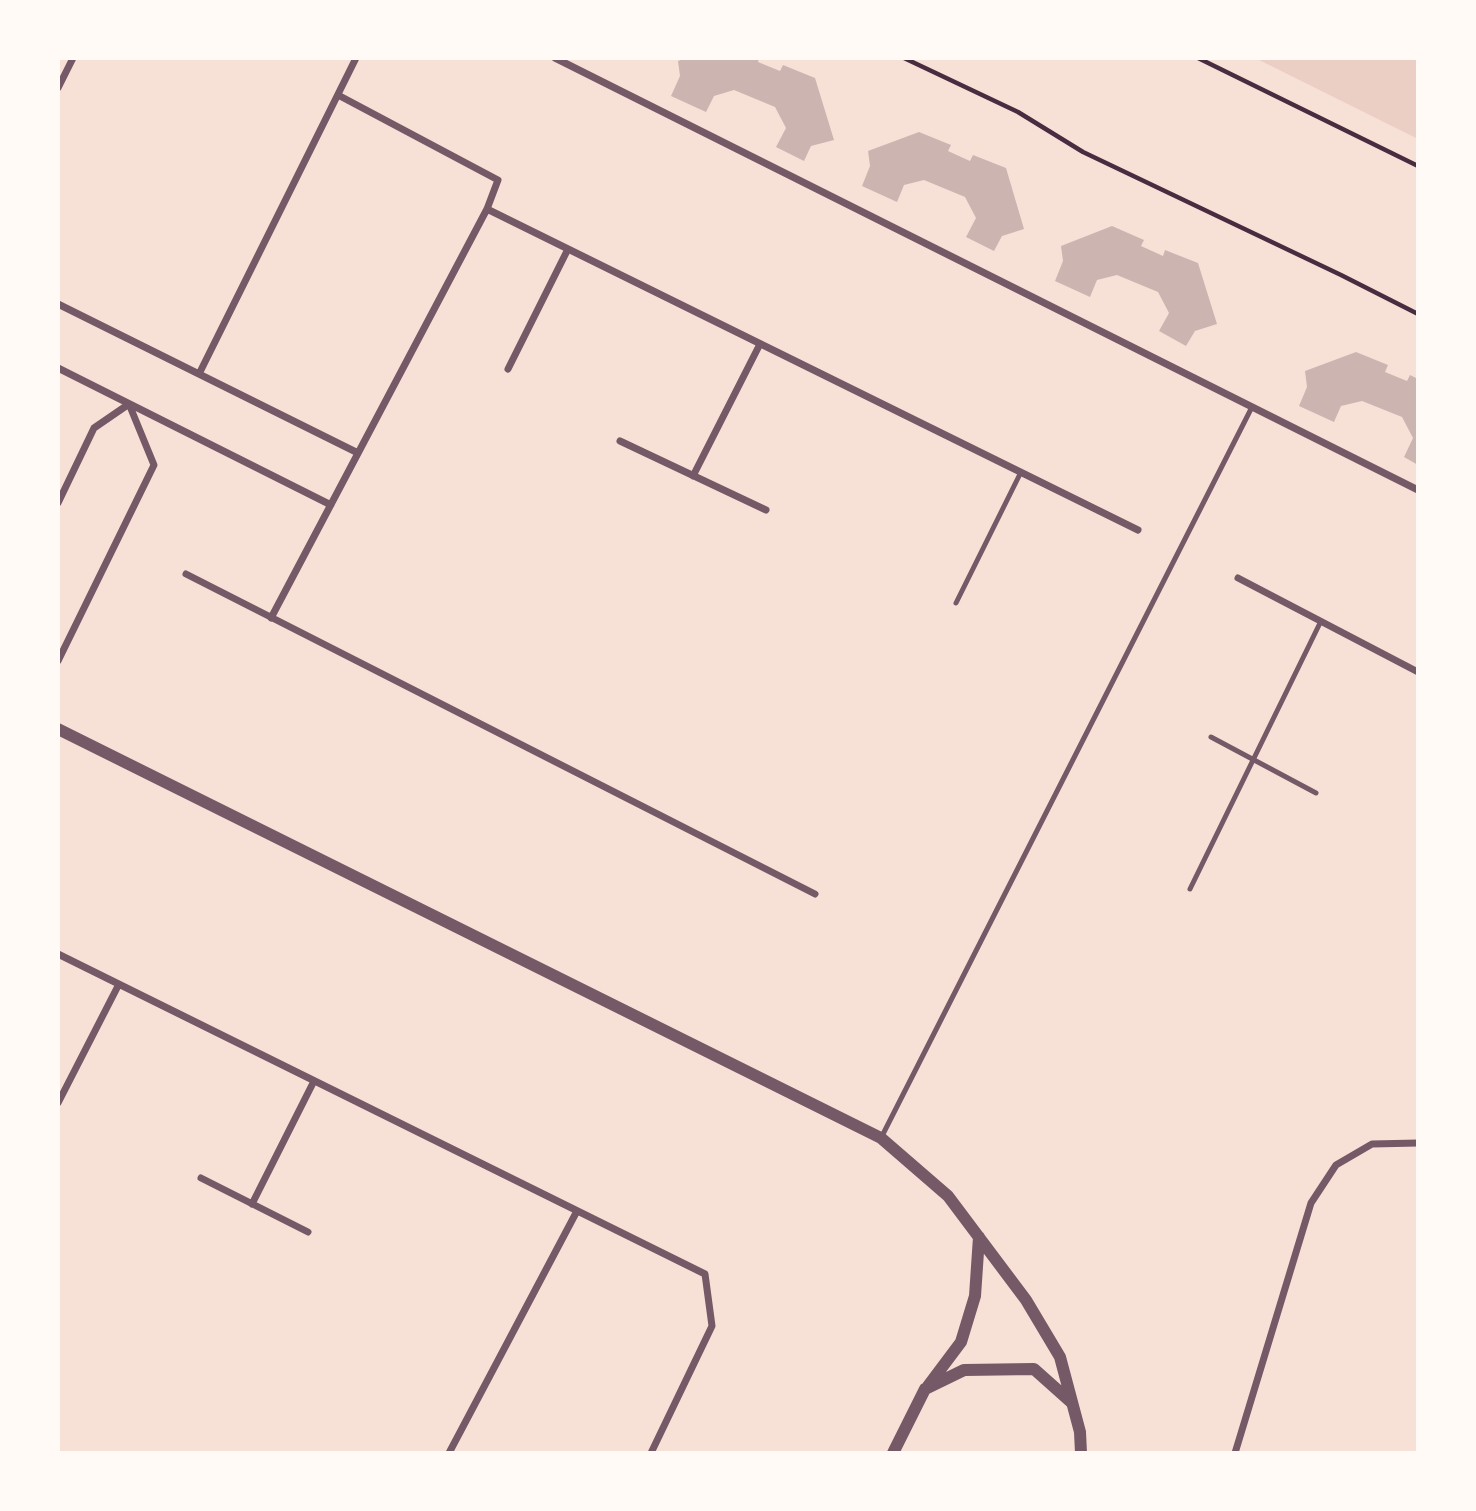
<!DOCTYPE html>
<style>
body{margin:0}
#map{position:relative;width:1476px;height:1511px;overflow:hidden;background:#f7e1d7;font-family:"Space Grotesk",sans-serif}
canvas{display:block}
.frame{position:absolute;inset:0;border:60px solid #fffaf5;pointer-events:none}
</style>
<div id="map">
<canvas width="1476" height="1511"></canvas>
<div class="frame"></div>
</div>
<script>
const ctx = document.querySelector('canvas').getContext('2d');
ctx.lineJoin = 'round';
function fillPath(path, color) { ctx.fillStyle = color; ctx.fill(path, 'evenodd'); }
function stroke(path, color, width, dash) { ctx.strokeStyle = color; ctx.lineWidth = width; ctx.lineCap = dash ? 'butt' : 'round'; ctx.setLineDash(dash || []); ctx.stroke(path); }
const green = new Path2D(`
 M 1255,58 L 1418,58 L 1418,139 Z`);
const building = new Path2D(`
 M 686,58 L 759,58 L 758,62 L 780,71 L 783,65 L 815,78 L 834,140 L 811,146 L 804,161 L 776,147 L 786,128 L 775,107 L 734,90 L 714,96 L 706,112 L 671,96 L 680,76 L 678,61 Z
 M 919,132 L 951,145 L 948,151 L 970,161 L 973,155 L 1006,168 L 1024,229 L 1002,236 L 994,251 L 966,237 L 976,218 L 965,197 L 924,180 L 904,185 L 897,202 L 862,186 L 870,166 L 868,151 Z
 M 1112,226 L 1144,240 L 1141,246 L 1163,256 L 1165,250 L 1198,263 L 1217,324 L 1195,331 L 1186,346 L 1159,331 L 1169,313 L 1158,292 L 1117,275 L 1097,280 L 1090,297 L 1055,281 L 1063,261 L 1061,246 Z
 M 1356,352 L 1388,365 L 1385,372 L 1407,381 L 1410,375 L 1418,379 L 1418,465 L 1404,457 L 1413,438 L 1402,417 L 1362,401 L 1341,406 L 1334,422 L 1299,406 L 1307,387 L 1305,371 Z`);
const path = new Path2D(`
 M 904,58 L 1018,112 L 1083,152 L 1341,275 L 1418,314
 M 1198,58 L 1418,166`);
const service = new Path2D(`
 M 956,603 L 1021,472
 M 1211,737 L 1316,793
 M 1190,889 L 1321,621
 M 881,1138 L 1252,407`);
const minor = new Path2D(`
 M 555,58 L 1418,490
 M 58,88 L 73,58
 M 487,209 L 1138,530
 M 58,304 L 358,453
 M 58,368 L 331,505
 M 508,369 L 568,249
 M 199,374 L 356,58
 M 620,441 L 766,510
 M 693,476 L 760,344
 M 58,503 L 94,428 L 129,404 L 154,465 L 58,661
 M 186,574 L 815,894
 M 1238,578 L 1418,672
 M 271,618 L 487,209 L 498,180 L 338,95
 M 58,954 L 705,1274 L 712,1326 L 651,1453
 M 58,1103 L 119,984
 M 201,1178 L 308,1232
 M 252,1204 L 314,1081
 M 449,1453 L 577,1211
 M 1235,1453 L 1311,1203 L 1336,1165 L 1372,1144 L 1418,1143`);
const tertiary = new Path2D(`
 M 58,729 L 881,1138 L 948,1196 L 1026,1300 L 1060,1357 L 1080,1432 L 1081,1453
 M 928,1386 L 961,1342 L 975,1296 L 979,1237
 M 893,1453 L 925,1389 L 964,1370 L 1034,1369 L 1071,1402`);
fillPath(green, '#ebcfc5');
fillPath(building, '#ccb4b1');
stroke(path, '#4a2c40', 4.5);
stroke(service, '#755966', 5);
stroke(minor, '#755966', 7);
stroke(tertiary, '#755966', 12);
</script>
